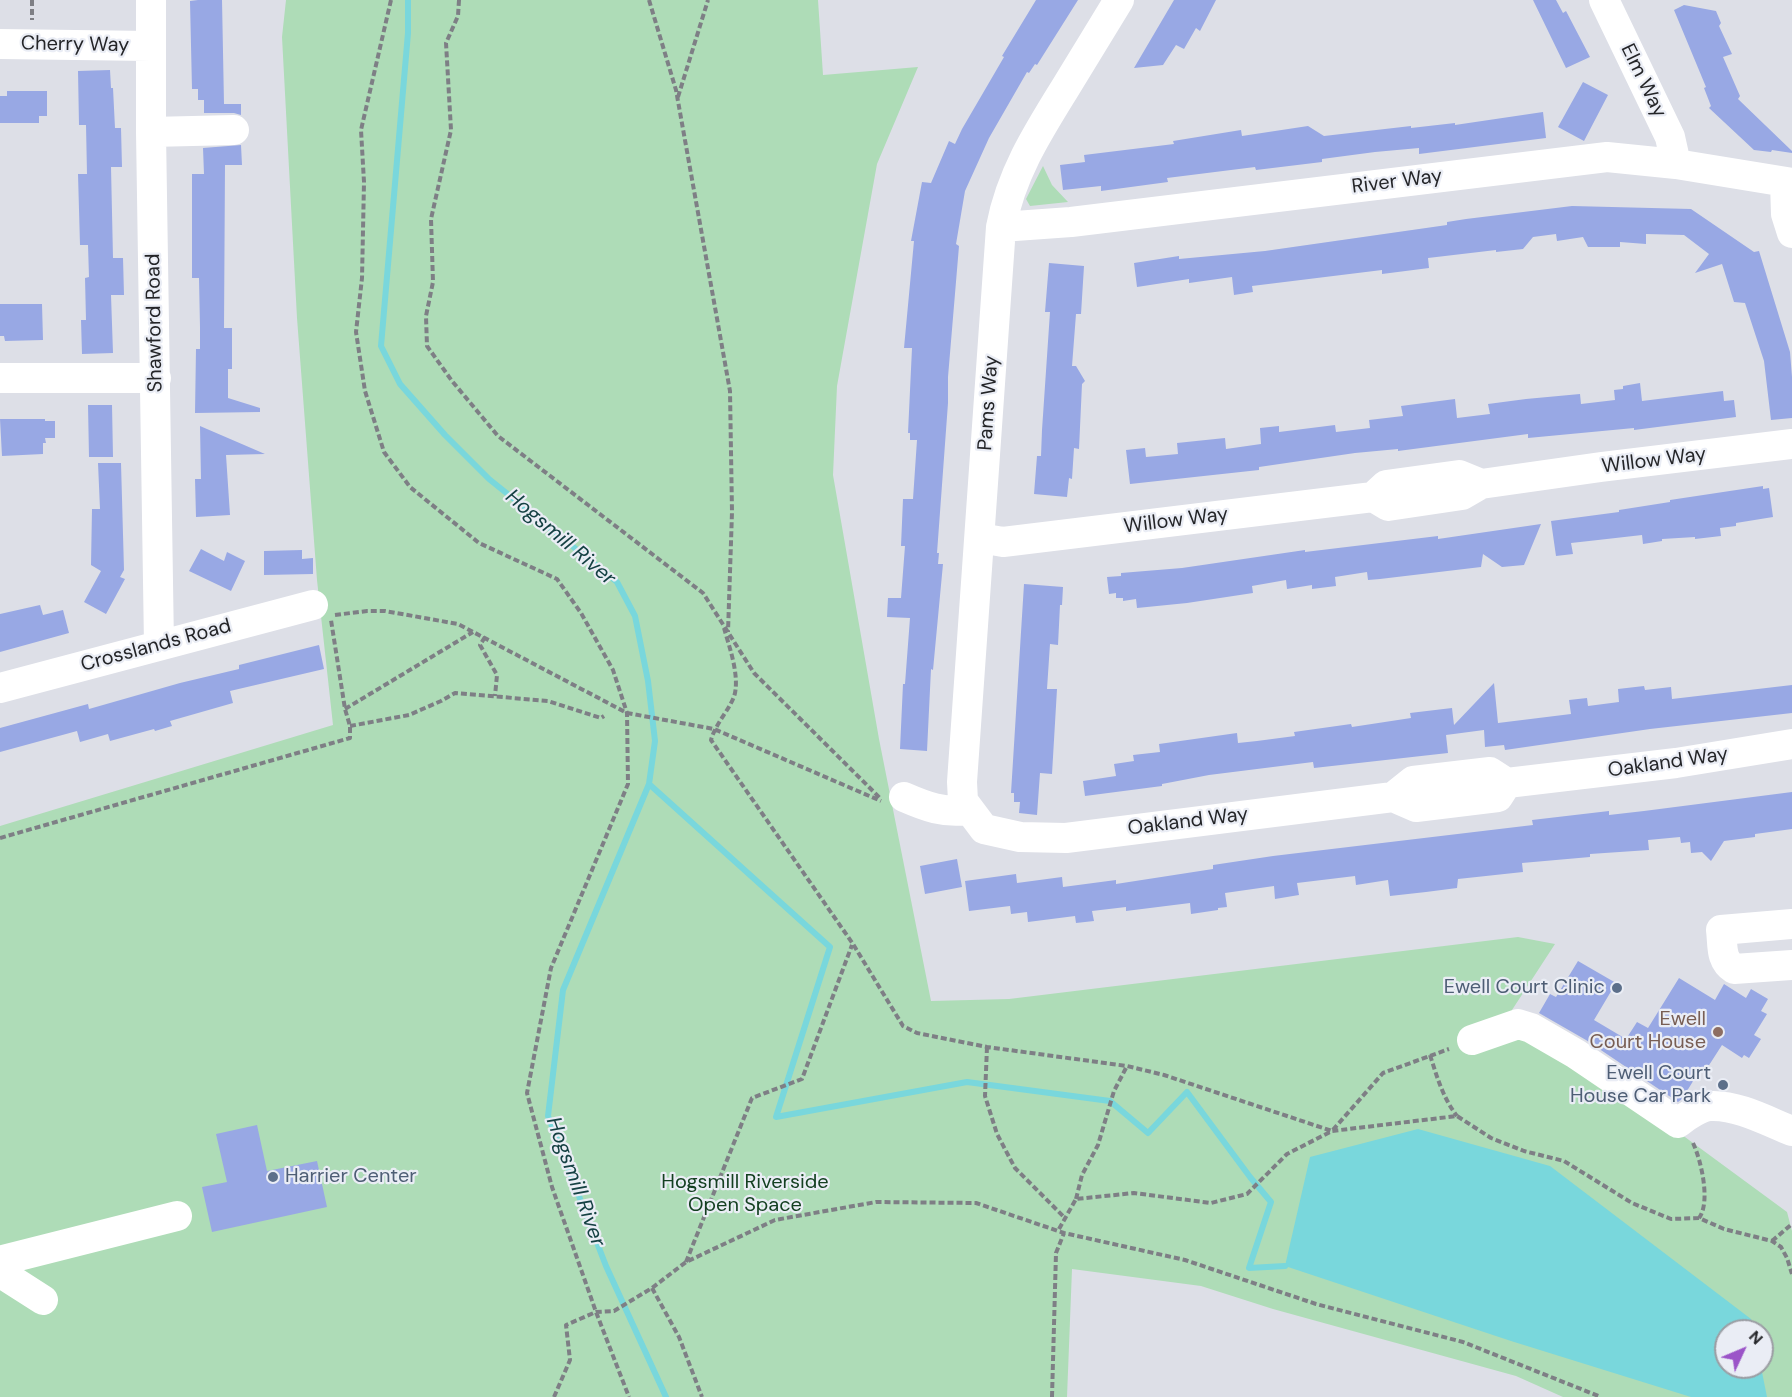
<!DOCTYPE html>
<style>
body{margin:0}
#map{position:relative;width:1792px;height:1397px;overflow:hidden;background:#dddfe7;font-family:"DM Sans",sans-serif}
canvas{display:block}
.north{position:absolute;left:1714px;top:1319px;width:60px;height:60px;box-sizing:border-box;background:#eaedf5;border:2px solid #9b9da3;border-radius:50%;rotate:46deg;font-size:16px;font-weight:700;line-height:24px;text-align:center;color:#242528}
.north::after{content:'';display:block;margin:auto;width:21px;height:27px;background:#9b54c8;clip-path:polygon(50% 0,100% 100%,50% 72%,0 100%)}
</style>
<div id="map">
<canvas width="1792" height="1397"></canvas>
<div class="north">N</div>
</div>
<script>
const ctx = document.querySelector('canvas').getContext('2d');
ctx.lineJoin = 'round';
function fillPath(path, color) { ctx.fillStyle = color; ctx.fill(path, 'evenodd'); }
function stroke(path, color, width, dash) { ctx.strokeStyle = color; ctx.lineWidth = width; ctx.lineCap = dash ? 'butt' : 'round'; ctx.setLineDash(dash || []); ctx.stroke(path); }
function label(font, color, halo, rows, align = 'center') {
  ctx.font = font + ' "DM Sans",sans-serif'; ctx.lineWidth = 4.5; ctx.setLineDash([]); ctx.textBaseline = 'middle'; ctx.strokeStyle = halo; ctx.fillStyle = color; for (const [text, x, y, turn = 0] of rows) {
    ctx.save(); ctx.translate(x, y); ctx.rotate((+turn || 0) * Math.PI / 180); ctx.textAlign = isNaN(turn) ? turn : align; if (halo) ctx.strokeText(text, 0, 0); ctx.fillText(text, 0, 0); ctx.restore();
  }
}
const green = new Path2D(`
 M 286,0 L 818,0 L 823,75 L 918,67 L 877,164 L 837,386 L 833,475 L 879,739 L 931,1001 L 1009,999 L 1518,937 L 1555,944 L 1512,1010 L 1787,1212 L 1792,1231 L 1792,1397 L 1563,1397 L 1516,1376 L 1273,1309 L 1201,1286 L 1072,1269 L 1067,1397 L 0,1397 L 0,826 L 333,725 L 317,580 L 297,318 L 282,37 ZM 1726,1331 L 1762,1331 L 1762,1367 L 1726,1367 Z
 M 1043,166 L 1052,185 L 1068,202 L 1030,206 L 1026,199 Z`);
const water = new Path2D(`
 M 1418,1129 L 1550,1166 L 1751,1319 L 1754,1331 L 1726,1331 L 1726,1367 L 1761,1367 L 1767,1397 L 1691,1397 L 1511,1341 L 1285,1266 L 1310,1157 Z`);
const stream = new Path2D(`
 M 408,0 L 408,33 L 381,346 L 400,384 L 445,435 L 489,479 L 617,582 L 635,616 L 648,681 L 655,741 L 649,784 L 563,990 L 548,1116 L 606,1266 L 666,1397
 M 649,784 L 830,947 L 776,1117 L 967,1082 L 1110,1101 L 1148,1133 L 1187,1092 L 1250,1177 L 1271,1202 L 1249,1268 L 1285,1266`);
const building = new Path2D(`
 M 198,0 L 222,0 L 224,104 L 241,104 L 241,115 L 234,113 L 204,113 L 204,100 L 198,100 L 198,89 L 192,89 L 190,1 Z
 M 1036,0 L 1078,0 L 1037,65 L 1035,64 L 1029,73 L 1027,72 L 989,138 L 965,191 L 956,244 L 959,246 L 948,377 L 948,403 L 937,553 L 939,553 L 938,564 L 943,564 L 933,670 L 931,669 L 927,751 L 900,749 L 903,684 L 905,684 L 910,618 L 887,617 L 888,598 L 901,598 L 905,546 L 901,546 L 903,499 L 913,499 L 917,440 L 910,440 L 910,433 L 908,433 L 912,348 L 904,348 L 914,241 L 911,241 L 922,182 L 931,183 L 949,141 L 955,144 L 962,129 L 1004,57 L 1002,56 Z
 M 1174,0 L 1216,0 L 1200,31 L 1196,28 L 1184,49 L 1176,45 L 1163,65 L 1134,68 Z
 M 1533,0 L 1556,0 L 1563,13 L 1566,11 L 1590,57 L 1566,68 Z
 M 1684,5 L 1716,11 L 1721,23 L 1719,26 L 1732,54 L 1723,57 L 1740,96 L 1738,99 L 1792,151 L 1792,153 L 1772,150 L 1771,152 L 1754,150 L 1709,108 L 1711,106 L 1704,88 L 1706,87 L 1674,10 Z
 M 110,70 L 111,88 L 113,88 L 115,128 L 121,128 L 122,167 L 111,167 L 113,258 L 123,258 L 124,295 L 111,295 L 113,353 L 82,354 L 81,320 L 86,320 L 85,278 L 89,277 L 88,245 L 80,245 L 78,174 L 87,174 L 86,125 L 79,125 L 78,71 Z
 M 1583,82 L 1608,95 L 1584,141 L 1558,127 Z
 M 7,91 L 47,91 L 47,116 L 39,116 L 39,123 L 0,123 L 0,96 L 7,96 Z
 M 1543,112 L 1546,138 L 1419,154 L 1419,148 L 1375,152 L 1322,159 L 1322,162 L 1256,170 L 1255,167 L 1167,178 L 1168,182 L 1101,191 L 1101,186 L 1063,190 L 1060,165 L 1085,162 L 1084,155 L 1174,144 L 1173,141 L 1241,130 L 1242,136 L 1308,126 L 1324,136 L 1411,126 L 1411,128 L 1455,123 L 1455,125 Z
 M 241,145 L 242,165 L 225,165 L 224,328 L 232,328 L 232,369 L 228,369 L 228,398 L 260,408 L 260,412 L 195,413 L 196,349 L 200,349 L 200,327 L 199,278 L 192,278 L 192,174 L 204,174 L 203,148 Z
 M 1572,206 L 1691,209 L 1754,252 L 1759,251 L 1790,352 L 1792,377 L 1792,418 L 1771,420 L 1764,361 L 1745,303 L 1734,302 L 1722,264 L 1695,273 L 1709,254 L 1684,235 L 1646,234 L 1646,244 L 1620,242 L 1620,247 L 1588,247 L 1583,237 L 1557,241 L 1556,234 L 1533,237 L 1523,249 L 1496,252 L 1496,250 L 1428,258 L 1429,268 L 1382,274 L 1382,270 L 1252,286 L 1253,292 L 1234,295 L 1232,277 L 1189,283 L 1189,279 L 1137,287 L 1134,263 L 1179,256 L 1179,259 L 1265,251 L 1447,225 L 1447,222 L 1466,219 Z
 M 1049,263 L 1084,266 L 1081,314 L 1076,314 L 1072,366 L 1076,366 L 1085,381 L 1082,384 L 1079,449 L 1074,448 L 1072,479 L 1069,478 L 1067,497 L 1034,494 L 1037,456 L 1041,456 L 1042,430 L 1050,312 L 1045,312 Z
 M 0,304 L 42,304 L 43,340 L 5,341 L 4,336 L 0,336 Z
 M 1640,383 L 1642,401 L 1723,391 L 1724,401 L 1734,400 L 1736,417 L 1634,430 L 1634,428 L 1528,438 L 1528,434 L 1398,451 L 1398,449 L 1355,453 L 1259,467 L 1259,470 L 1130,484 L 1126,450 L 1145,448 L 1146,457 L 1178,454 L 1177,443 L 1225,438 L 1226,449 L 1261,444 L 1260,428 L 1279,426 L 1279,432 L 1335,425 L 1336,432 L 1370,428 L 1369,420 L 1403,416 L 1401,406 L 1455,399 L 1457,418 L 1490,414 L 1488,404 L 1526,399 L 1580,394 L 1581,404 L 1615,400 L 1614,390 L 1623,389 L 1623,386 Z
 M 88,405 L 112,405 L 113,457 L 89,457 Z
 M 0,419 L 45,419 L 45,421 L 55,421 L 55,438 L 45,438 L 46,443 L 43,443 L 43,454 L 2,456 Z
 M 200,426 L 265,454 L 226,455 L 230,515 L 196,517 L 195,479 L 201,479 Z
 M 98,463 L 121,463 L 124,570 L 120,577 L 125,579 L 106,614 L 84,602 L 101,571 L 91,565 L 92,509 L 100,509 Z
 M 1763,486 L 1763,489 L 1769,488 L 1773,517 L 1736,523 L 1736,526 L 1720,528 L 1721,536 L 1695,539 L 1695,537 L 1662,539 L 1662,541 L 1643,544 L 1642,535 L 1598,540 L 1571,543 L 1573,554 L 1556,556 L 1551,521 L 1619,512 L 1619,510 L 1670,502 L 1670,500 Z
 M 1541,524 L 1524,565 L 1502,567 L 1483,554 L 1481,567 L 1380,579 L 1368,580 L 1367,572 L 1335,577 L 1336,586 L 1312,589 L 1312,585 L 1287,589 L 1286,580 L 1252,586 L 1253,593 L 1187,603 L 1137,608 L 1136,599 L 1123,601 L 1123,598 L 1116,598 L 1116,593 L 1109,594 L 1107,577 L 1121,576 L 1121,573 L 1182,568 L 1305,550 L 1305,552 L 1438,536 L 1438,539 Z
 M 201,549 L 224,561 L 227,552 L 245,561 L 231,591 L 189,571 Z
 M 302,550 L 302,559 L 313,558 L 313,574 L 264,575 L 264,551 Z
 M 1024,584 L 1063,587 L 1062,605 L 1060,605 L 1058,645 L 1050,644 L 1047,689 L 1057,689 L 1052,774 L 1040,773 L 1037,815 L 1019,813 L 1020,802 L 1014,802 L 1014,793 L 1011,793 Z
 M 40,605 L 43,615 L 63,610 L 69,633 L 0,652 L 0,614 Z
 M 319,645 L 324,669 L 230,691 L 233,703 L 170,721 L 172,726 L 155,731 L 154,729 L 110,741 L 108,734 L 80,742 L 77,731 L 0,752 L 0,728 L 88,704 L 89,709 L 180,683 L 239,669 L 239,665 Z
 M 1494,683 L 1498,723 L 1571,714 L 1569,700 L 1587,698 L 1588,706 L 1619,702 L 1618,689 L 1644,686 L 1645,690 L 1671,687 L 1672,699 L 1792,685 L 1792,713 L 1650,729 L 1505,750 L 1504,745 L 1485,747 L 1484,730 L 1446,735 L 1448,753 L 1314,768 L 1313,762 L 1209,775 L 1162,784 L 1162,786 L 1085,796 L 1083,781 L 1116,776 L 1114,764 L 1134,761 L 1133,755 L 1160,752 L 1159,744 L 1237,733 L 1238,743 L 1257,741 L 1295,736 L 1294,732 L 1351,724 L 1352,727 L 1411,718 L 1410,713 L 1452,708 L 1454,725 Z
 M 1792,792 L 1792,829 L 1755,834 L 1755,837 L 1724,841 L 1711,861 L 1702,852 L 1691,853 L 1690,842 L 1681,843 L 1680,837 L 1648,840 L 1649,850 L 1590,854 L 1590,857 L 1522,863 L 1523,872 L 1458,879 L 1457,888 L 1426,892 L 1390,896 L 1388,880 L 1356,885 L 1355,876 L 1297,883 L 1299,895 L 1275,899 L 1274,886 L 1225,893 L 1227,907 L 1218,908 L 1218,910 L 1191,914 L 1190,903 L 1126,911 L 1126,907 L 1092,911 L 1094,921 L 1076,923 L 1075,916 L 1028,922 L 1027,912 L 1011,914 L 1010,906 L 969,911 L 965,881 L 1016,874 L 1017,883 L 1062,877 L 1063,887 L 1116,880 L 1116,884 L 1213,869 L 1213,865 L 1273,856 L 1533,825 L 1532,820 L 1609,811 L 1609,815 L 1644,811 Z
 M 957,859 L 962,887 L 925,894 L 920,866 Z
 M 1578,961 L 1616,983 L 1594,1020 L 1626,1039 L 1637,1022 L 1648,1028 L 1679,978 L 1715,1000 L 1724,984 L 1746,998 L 1751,989 L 1768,999 L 1761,1011 L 1767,1014 L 1754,1035 L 1761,1039 L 1749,1058 L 1744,1055 L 1742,1058 L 1722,1045 L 1704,1073 L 1700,1070 L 1682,1099 L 1678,1102 L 1586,1040 L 1539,1013 L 1550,994 L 1556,997 Z
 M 257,1125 L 267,1171 L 317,1161 L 327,1207 L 212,1232 L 202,1187 L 227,1182 L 216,1134 Z`);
const path = new Path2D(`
 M 32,0 L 32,20
 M 391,0 L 361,130 L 364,182 L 362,278 L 356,332 L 365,391 L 384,452 L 410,487 L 479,543 L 557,579 L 581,613 L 613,670 L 627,713 L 628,784 L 551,968 L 527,1093 L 552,1187 L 596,1312 L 629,1397
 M 459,0 L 458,16 L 446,43 L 451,130 L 431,219 L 433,282 L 426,316 L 427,346 L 452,381 L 498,436 L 703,593 L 754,673 L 880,798
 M 649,0 L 676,90 L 730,391 L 732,512 L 728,632
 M 678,97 L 708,0
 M 335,615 L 367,611 L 385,611 L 458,624 L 627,713 L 714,729 L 881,801
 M 724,628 C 729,646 739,673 735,693 C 732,707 716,722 711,740 L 853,944 L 903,1026 L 917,1033 L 987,1047 L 1127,1066 L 1164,1075 L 1332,1131 L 1383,1073 L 1449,1049
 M 485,637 L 480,645 L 497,675 L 495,696
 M 345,709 L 473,632
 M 350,726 L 409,715 L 441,701 L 455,693 L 548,701 L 601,718 L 604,716
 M 0,838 L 350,738 L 350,726 L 345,709 L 331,620
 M 987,1047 L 985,1096 L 997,1134 L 1015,1168 L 1065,1218
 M 1430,1055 C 1437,1077 1443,1098 1457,1116
 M 1693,1143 C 1701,1160 1711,1202 1699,1218 L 1724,1229 L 1772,1241 L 1781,1247 L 1787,1258 L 1792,1274
 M 1076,1199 L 1082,1175 L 1098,1145 L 1114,1091 L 1127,1066
 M 1059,1229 L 1076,1199 L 1134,1193 L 1211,1203 L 1247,1194 L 1287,1154 L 1332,1131 L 1457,1116 L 1491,1138 L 1524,1151 L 1564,1161 L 1632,1203 L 1671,1219 L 1699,1218
 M 1772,1241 L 1792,1224
 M 686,1262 L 752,1098 L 802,1079 L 852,945
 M 652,1288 L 679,1337 L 702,1397
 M 554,1397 L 570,1360 L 566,1325 L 596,1312 L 614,1311 L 652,1288 L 686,1262 L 775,1220 L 876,1202 L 976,1203 L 1064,1233 L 1185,1260 L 1316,1304 L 1463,1342 L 1601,1397
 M 1052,1397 L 1056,1253 L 1064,1233`);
const minor = new Path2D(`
 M 151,0 L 151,132 L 159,645
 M 1119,0 C 1101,30 1082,60 1064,90 C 1036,135 1011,175 1001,227 L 962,782 L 963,801 L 984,829 L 1020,837 L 1066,838 L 1393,797 L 1416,807 L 1498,797 L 1507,783
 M 1604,0 L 1670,137 L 1676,164
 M 0,44 L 151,46
 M 151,132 L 234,130
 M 1785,182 L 1786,214 L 1792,233
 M 1001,227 L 1071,222 L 1607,157 L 1676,164 L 1792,183
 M 0,378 L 156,378
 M 1373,497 L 1388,506 L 1462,495 L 1481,484 L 1601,467 L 1792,444
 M 980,538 L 1003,542 L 1373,497 L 1386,485 L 1459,475 L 1481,484
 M 0,688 L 313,605
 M 904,797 C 927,807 943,813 968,810
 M 1393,797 L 1413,781 L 1490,772 L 1507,783 L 1676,763 L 1792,744
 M 1792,924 L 1721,930 C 1723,945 1720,960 1734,969 L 1792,965
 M 1472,1040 L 1518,1024 L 1531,1028 L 1576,1054 L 1678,1123 C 1686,1116 1702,1106 1711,1106 C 1738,1105 1767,1121 1792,1131
 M 3,1260 L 177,1216
 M 1,1273 L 43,1300`);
const markers = [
 [1617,988,6,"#5c6f8a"],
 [1718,1032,6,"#8d6e63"],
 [1723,1085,6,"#5c6f8a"],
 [273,1177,6,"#5c6f8a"]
];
const streetNames = [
 ["Cherry Way",75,45,1],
 ["Elm Way",1643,81,64],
 ["River Way",1397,182,-7],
 ["Shawford Road",155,323,-91],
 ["Pams Way",989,403,-86],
 ["Willow Way",1654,461,-7],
 ["Willow Way",1176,521,-7],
 ["Crosslands Road",156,646,-15],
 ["Oakland Way",1668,763,-8],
 ["Oakland Way",1188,822,-7]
];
const serviceNames = [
 ["Ewell Court Clinic",1605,988],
 ["Ewell Court",1711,1074],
 ["House Car Park",1711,1097],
 ["Harrier Center",285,1177,"left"]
];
const educationNames = [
 ["Ewell",1706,1020],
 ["Court House",1706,1043]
];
const parkNames = [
 ["Hogsmill Riverside",745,1183],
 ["Open Space",745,1206]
];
const waterNames = [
 ["Hogsmill River",560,538,40],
 ["Hogsmill River",575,1182,70]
];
fillPath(green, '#aedcb7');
fillPath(water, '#79d7dc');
stroke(stream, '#79d7dc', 6);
fillPath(building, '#98a8e4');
stroke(path, '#7e7f85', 4, [6, 3]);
stroke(minor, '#fff', 30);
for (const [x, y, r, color] of markers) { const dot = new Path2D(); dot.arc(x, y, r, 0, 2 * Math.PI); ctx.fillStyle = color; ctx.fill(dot); stroke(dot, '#eaedf5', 2); }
label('20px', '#242528', '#eaedf5', streetNames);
label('20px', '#4e5e75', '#eaedf5', serviceNames, 'right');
label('20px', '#785e54', '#eaedf5', educationNames, 'right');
label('20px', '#144021', '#eaedf5', parkNames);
label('italic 21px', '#154143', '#eaedf5', waterNames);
</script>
